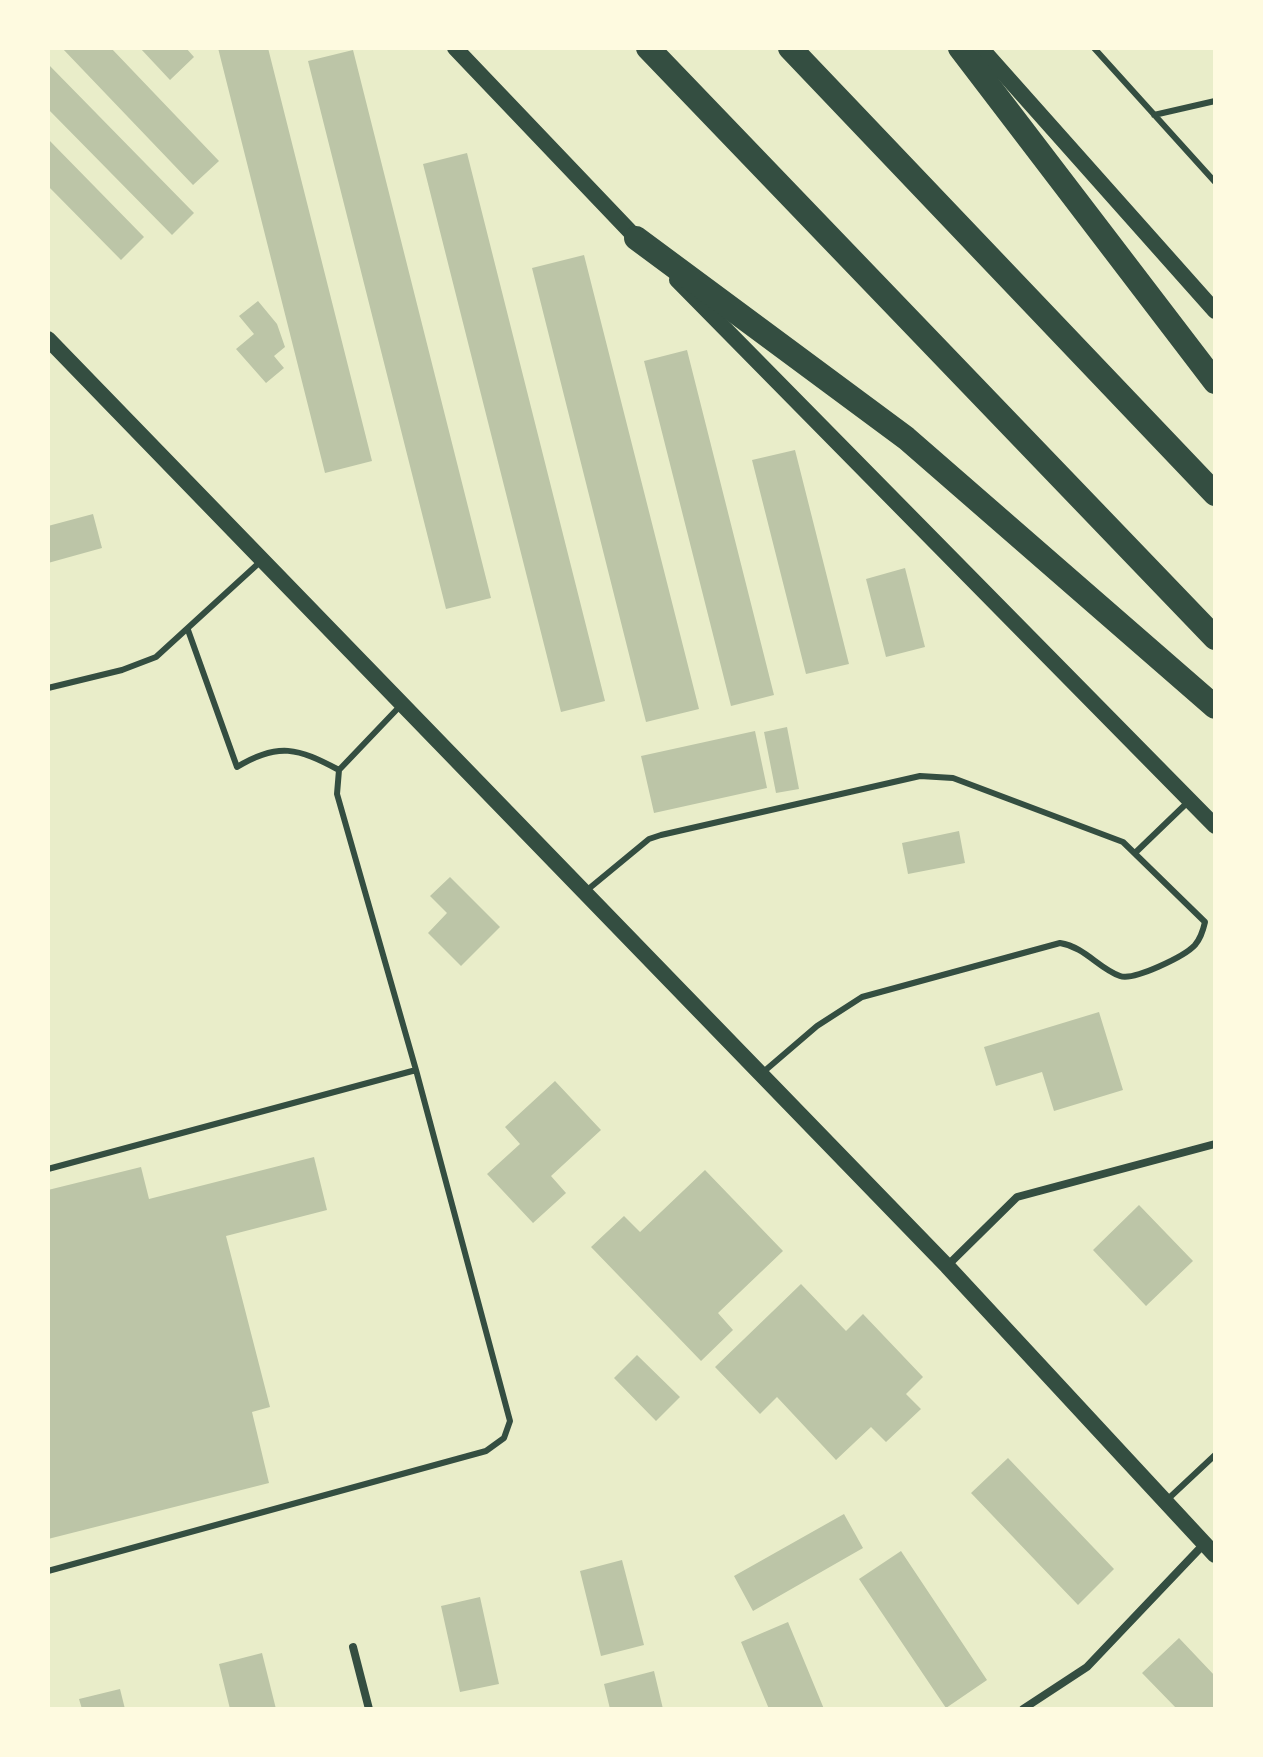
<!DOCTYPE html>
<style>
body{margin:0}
#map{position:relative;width:1263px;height:1757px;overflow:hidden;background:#e9edc9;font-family:Mulish,sans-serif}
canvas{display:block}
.frame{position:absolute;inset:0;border:50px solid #fefae0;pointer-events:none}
</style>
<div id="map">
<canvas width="1263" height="1757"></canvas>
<div class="frame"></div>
</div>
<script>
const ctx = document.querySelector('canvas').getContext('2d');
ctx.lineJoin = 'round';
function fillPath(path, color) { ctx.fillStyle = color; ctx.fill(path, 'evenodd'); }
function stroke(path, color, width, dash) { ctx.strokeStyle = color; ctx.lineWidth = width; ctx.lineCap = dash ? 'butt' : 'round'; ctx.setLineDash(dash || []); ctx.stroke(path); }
const building = new Path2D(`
 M 62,48 L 111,48 L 219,161 L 193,185 Z
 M 140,48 L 186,48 L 194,57 L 170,80 Z
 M 218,48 L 268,48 L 372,461 L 325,473 Z
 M 353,50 L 491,598 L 446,609 L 308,61 Z
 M 48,64 L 194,213 L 172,235 L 48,109 Z
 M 48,139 L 144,237 L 121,260 L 48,186 Z
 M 467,153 L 605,701 L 561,712 L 423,164 Z
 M 584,255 L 699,709 L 646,722 L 532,268 Z
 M 258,301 L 277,324 L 285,347 L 274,356 L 284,368 L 266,383 L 236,349 L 254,334 L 239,316 Z
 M 687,350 L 774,695 L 731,706 L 644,361 Z
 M 795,450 L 849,664 L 806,674 L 752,460 Z
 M 93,514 L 102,548 L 48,563 L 48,526 Z
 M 905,568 L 925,647 L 886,657 L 866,579 Z
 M 787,727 L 799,789 L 776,793 L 764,732 Z
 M 755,731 L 767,788 L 654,813 L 641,756 Z
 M 959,831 L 965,863 L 908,874 L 902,843 Z
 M 450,877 L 500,927 L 461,966 L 428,933 L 447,913 L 430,896 Z
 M 1099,1012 L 1123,1090 L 1054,1111 L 1042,1072 L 996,1086 L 984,1047 Z
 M 555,1081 L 601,1130 L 551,1176 L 566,1193 L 533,1223 L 487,1174 L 520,1144 L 505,1127 Z
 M 314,1157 L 327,1210 L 226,1236 L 270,1407 L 252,1412 L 269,1483 L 48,1539 L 48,1190 L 141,1167 L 149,1199 Z
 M 705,1170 L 783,1251 L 718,1313 L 733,1330 L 701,1361 L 591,1247 L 624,1216 L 640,1232 Z
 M 1139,1205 L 1193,1261 L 1146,1306 L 1093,1250 Z
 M 801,1284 L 846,1331 L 863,1314 L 923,1377 L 906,1394 L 921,1409 L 886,1442 L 871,1427 L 836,1460 L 777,1397 L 760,1414 L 715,1367 Z
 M 637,1355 L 680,1397 L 656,1421 L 614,1378 Z
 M 1008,1458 L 1114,1569 L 1078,1605 L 971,1493 Z
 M 844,1514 L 863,1548 L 753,1611 L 734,1576 Z
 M 901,1551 L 987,1680 L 946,1708 L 859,1579 Z
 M 622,1560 L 644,1645 L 601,1656 L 580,1571 Z
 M 480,1597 L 499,1684 L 460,1692 L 441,1606 Z
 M 788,1622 L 824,1709 L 769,1709 L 741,1642 Z
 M 1179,1638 L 1215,1676 L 1215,1709 L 1177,1709 L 1142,1673 Z
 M 262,1653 L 276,1709 L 230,1709 L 219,1664 Z
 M 654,1671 L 663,1709 L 610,1709 L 604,1684 Z
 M 120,1689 L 125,1709 L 82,1709 L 79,1699 Z`);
const service = new Path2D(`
 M 1094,48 L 1215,182
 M 1154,115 L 1215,101
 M 188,630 L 237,767 C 278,742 298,748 339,770
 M 48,688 L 122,670 L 156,657 L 260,562
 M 1135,853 L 1190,800
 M 586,891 L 649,839 L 661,835 L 920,776 L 953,778 L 1123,842 L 1205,922 C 1203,931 1201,938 1195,945 C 1185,956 1134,981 1120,976 C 1098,968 1085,947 1060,943 L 862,997 L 817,1026 L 761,1074
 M 48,1169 L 416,1070 L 337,794 L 339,770 L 402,704
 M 1168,1499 L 1215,1455
 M 48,1571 L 486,1451 L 504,1438 L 510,1421 L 416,1070`);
const minor = new Path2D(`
 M 947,1266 L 1017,1197 L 1215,1144
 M 353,1647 L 369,1709
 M 1023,1709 L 1087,1667 L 1204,1544`);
const secondary = new Path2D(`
 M 455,48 L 641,243
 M 981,48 L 1215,311
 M 677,280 L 1215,826
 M 48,339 L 947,1266 L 1215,1555`);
const motorway = new Path2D(`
 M 648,48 L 1215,638
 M 790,48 L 1215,494
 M 960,48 L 1215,382
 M 636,238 L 906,438 L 1215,707`);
fillPath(building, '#bcc5a7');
stroke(service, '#344e41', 6);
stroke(minor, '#344e41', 8);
stroke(secondary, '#344e41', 16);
stroke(motorway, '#344e41', 24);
</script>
